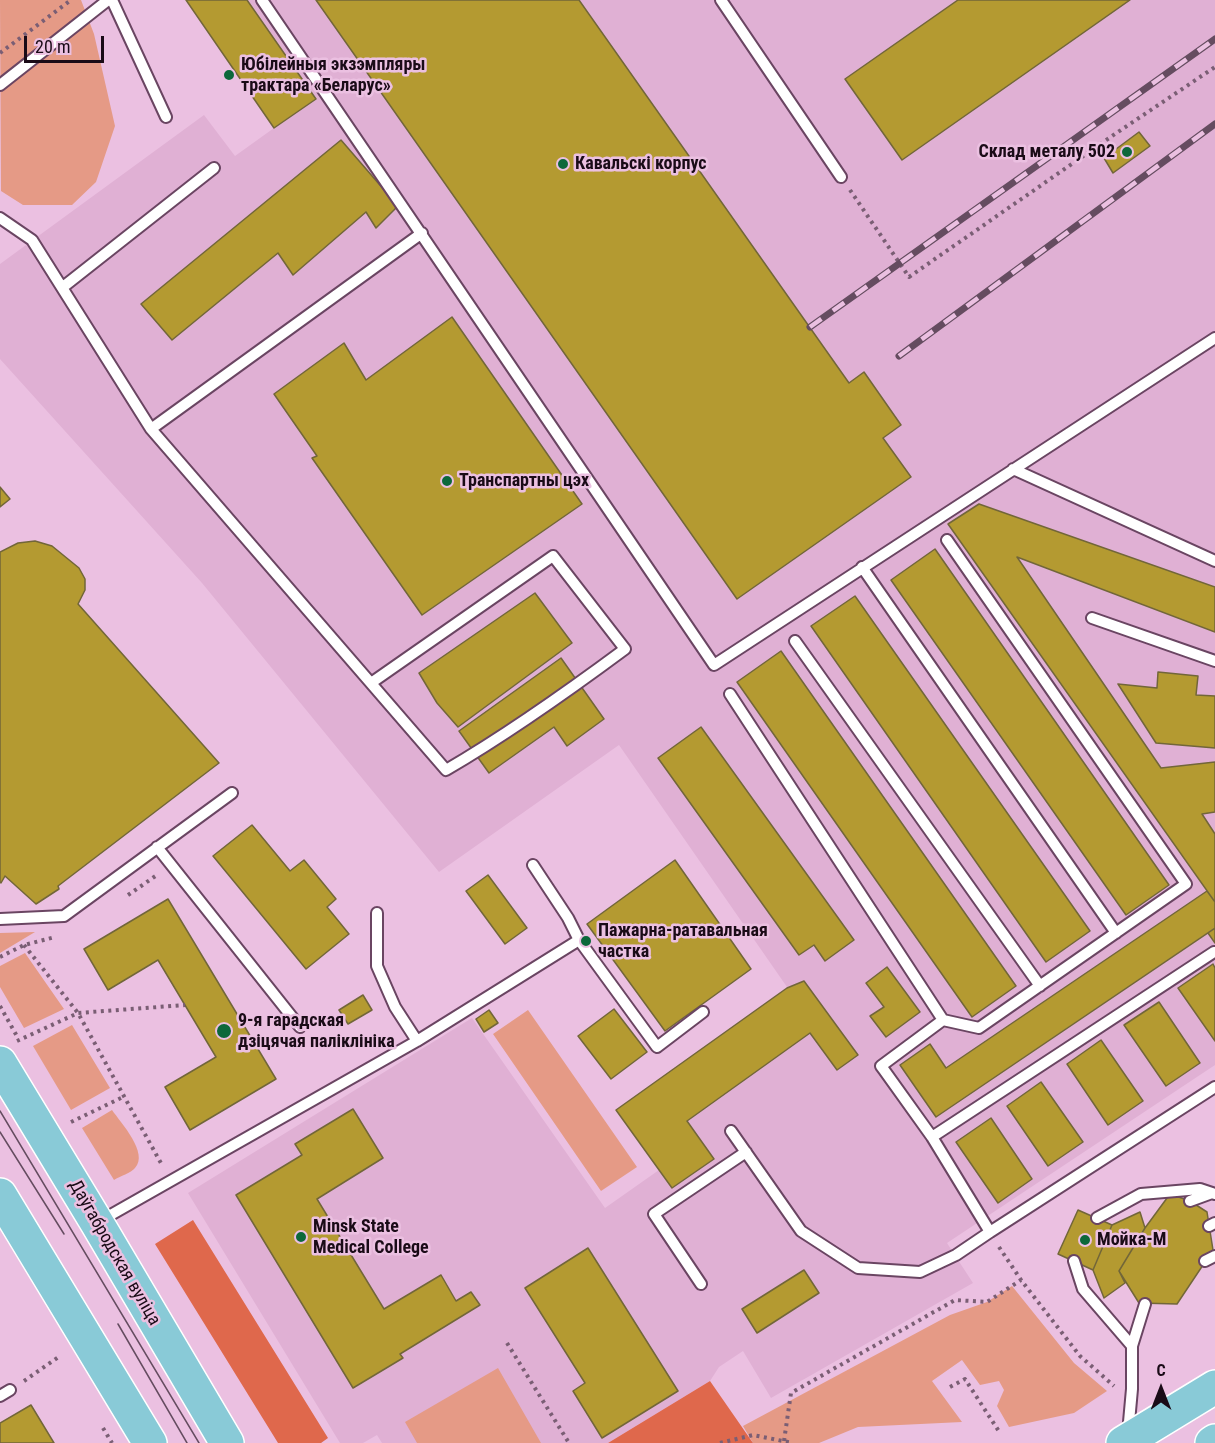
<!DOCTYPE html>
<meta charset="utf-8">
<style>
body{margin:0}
#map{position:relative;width:1215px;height:1443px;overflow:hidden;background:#ebc0e1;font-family:"Roboto Condensed",sans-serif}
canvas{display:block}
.north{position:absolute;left:1131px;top:1359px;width:60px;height:60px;-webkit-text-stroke:4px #ebc0e1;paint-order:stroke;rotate:0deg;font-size:16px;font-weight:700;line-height:24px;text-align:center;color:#1a0b17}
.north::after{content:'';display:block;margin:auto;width:21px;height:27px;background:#1a0b17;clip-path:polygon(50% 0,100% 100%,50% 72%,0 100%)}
.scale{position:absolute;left:24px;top:36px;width:80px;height:27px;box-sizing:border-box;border:3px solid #1a0b17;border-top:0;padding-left:8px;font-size:18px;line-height:21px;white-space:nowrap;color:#1a0b17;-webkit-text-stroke:4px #ebc0e1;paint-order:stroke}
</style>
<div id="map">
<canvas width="1215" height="1443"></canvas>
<div class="north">С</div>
<div class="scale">20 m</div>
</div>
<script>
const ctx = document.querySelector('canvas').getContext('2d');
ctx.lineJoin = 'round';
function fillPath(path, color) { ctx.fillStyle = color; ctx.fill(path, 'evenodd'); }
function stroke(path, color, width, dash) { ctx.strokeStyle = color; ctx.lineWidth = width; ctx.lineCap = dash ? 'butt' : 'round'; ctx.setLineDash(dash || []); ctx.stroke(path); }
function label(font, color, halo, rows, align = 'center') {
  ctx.font = font + ' "Roboto Condensed",sans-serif'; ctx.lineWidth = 5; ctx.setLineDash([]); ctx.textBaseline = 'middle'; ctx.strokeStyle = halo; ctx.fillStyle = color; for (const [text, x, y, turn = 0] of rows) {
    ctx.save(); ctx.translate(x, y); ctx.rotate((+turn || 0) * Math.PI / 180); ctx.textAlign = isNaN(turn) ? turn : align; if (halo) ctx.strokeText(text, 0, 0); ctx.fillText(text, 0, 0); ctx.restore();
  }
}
const built = new Path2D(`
 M 186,0 L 1215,0 L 1215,1065 L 947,1243 L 973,1283 L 771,1398 L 743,1351 L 719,1367 L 710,1381 L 608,1443 L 382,1443 L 377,1435 L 363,1443 L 340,1443 L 188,1193 L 472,1018 L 605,1208 L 659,1170 L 616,1110 L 787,987 L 619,745 L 439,872 L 202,583 L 0,359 L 0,264 L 204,115 L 235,156 L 274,128 Z`);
const green = new Path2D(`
 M 0,0 L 81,0 L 94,34 L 115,126 L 96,182 L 72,205 L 23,205 L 1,191 Z
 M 35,932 L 0,953 L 0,933 Z
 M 25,953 L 64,1009 L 24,1028 L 0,987 L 0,966 Z
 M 528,1010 L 637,1167 L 601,1191 L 493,1034 Z
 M 72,1025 L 110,1088 L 71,1110 L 33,1046 Z
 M 112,1110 C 121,1123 149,1153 135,1168 C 131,1173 120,1176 114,1180 L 82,1128 Z
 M 1012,1286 L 1074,1363 L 1107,1391 L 1074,1413 L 1009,1427 L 997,1406 L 1004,1390 L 999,1381 L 980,1385 L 962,1360 L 932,1381 L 962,1422 L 858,1427 L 819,1443 L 753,1443 L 743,1426 L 950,1315 L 987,1302 Z
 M 498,1368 L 541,1443 L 417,1443 L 405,1422 Z`);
const forest = new Path2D(`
 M 193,1220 L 328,1438 L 321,1443 L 278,1443 L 155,1244 Z
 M 710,1381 L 753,1443 L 608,1443 Z`);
const building = new Path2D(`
 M 186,0 L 247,0 L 316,99 L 274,128 Z
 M 316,0 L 579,0 L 849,383 L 864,372 L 901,425 L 883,438 L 911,477 L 737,599 Z
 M 958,0 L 1130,0 L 902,160 L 845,79 Z
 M 1139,132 L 1150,146 L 1113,173 L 1104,158 Z
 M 341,140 L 398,206 L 376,228 L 366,212 L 293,275 L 278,253 L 172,340 L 141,304 Z
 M 452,317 L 582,504 L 422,615 L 312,458 L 317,456 L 274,394 L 344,343 L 366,380 Z
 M 0,487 L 10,499 L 0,507 Z
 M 979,504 L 1215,587 L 1215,632 L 1017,557 L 1161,768 L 1215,762 L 1215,812 L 1202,814 L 1215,834 L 1215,902 L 948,524 Z
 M 35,541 L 52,546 L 79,568 L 85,579 L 85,590 L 78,604 L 219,763 L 58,886 L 59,889 L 36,904 L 5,876 L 1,883 L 0,882 L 0,552 L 18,543 Z
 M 935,549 L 1169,885 L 1126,915 L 891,580 Z
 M 535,593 L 572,643 L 458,727 L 437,703 L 419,673 Z
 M 855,596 L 1090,931 L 1046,962 L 811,626 Z
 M 781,651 L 1016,986 L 972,1017 L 737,682 Z
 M 561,658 L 604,719 L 567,746 L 554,727 L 489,773 L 459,731 Z
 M 1158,672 L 1198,676 L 1196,695 L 1215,696 L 1215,748 L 1156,743 L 1118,684 L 1157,688 Z
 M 701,727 L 854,940 L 825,961 L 814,945 L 799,955 L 658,758 Z
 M 252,825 L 290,871 L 304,860 L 336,899 L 327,907 L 349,934 L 306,969 L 213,856 Z
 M 675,860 L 751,969 L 665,1031 L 587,924 Z
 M 488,875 L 527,928 L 505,944 L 466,891 Z
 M 1207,891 L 1215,902 L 1215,928 L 936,1117 L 900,1065 L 930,1044 L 946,1068 Z
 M 168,899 L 276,1079 L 190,1130 L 165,1087 L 216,1057 L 158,960 L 108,990 L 84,949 Z
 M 1215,928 L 1215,943 L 1208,933 Z
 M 1213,964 L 1215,968 L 1215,1041 L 1178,988 Z
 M 887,967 L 920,1012 L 886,1037 L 870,1016 L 884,1007 L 866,983 Z
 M 804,981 L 858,1055 L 837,1070 L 810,1033 L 687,1121 L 714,1159 L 672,1188 L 616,1110 L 787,988 Z
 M 363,995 L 372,1010 L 348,1024 L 339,1010 Z
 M 1159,1002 L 1200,1063 L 1166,1086 L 1124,1025 Z
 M 614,1009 L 647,1052 L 611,1079 L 578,1036 Z
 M 489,1010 L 498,1023 L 484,1032 L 476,1019 Z
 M 1101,1040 L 1143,1101 L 1108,1125 L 1067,1064 Z
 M 1041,1082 L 1083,1142 L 1048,1166 L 1007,1106 Z
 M 353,1109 L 383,1158 L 317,1199 L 384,1309 L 441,1275 L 456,1301 L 471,1292 L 480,1305 L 400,1354 L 403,1358 L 353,1388 L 236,1195 L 302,1155 L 295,1144 Z
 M 991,1118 L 1032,1179 L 998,1203 L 956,1142 Z
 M 1170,1194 L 1190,1201 L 1207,1212 L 1213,1250 L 1177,1304 L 1139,1303 L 1119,1271 L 1145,1228 Z
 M 1078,1210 L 1112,1225 L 1093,1270 L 1058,1254 Z
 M 1140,1212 L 1145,1228 L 1119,1271 L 1125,1283 L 1104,1298 L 1093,1270 L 1112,1225 Z
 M 588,1248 L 678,1391 L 602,1438 L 573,1391 L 585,1383 L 525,1288 Z
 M 804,1270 L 819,1293 L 757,1333 L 742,1309 Z
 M 31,1405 L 54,1443 L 0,1443 L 0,1423 Z`);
const path = new Path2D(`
 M 0,53 L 71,0
 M 850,190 L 909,277 L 1115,134 L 1215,67
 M 128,895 L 157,875
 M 24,945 L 78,1013 L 162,1165
 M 0,957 L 24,945 L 55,937
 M 0,1006 L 18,1038
 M 17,1041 L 78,1013 L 185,1005
 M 71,1122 L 123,1097
 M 999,1247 L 1021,1280 L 1080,1356 L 1114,1386
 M 507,1343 L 569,1443
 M 24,1381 L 60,1356
 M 950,1387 L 965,1379 L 1000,1433
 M 103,1428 L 112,1443
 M 784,1441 L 791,1393 L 955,1300 L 987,1302 L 1021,1280
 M 720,1443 L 753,1435 L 793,1443`);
const lane = new Path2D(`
 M 112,0 L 166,117
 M 262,0 L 714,665 L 1215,338
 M 721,0 L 841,177
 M 0,85 L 108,0
 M 0,218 L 32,240 L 151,429 L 446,770 C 508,734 567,692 625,649 L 553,556 L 371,683
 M 63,287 L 214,168
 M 151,429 L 422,233
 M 1013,469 L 1215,561
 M 947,540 L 1186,884 L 979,1028 L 943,1020 L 881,1066 L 884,1070 L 932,1137 L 990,1232 L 1215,1087
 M 862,567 L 1116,933
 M 1092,618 L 1215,661
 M 795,641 L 1040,986
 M 730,694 L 943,1020
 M 157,847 L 300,1027
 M 377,913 L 377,966 L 395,1007 L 417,1041
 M 0,919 L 64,916 L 232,793
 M 579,940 L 657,1047 L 703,1012
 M 731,1131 L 801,1231 L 858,1268 L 920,1272 L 956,1255 L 990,1232
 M 932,1137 L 1214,952
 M 1190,1201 L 1212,1193 L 1215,1194
 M 1097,1218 L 1141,1194 L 1200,1189 L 1212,1193
 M 100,1221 L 417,1041 L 579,940 L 568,918 L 533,865
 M 1209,1226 L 1215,1223
 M 1074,1261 L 1083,1289 L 1132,1346
 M 1205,1261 L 1215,1256
 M 701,1284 L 654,1214 L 746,1152
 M 0,1396 L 10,1390
 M 1128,1433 L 1132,1389 L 1132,1346 L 1145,1304`);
const primary = new Path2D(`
 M 0,1063 L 97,1223 L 227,1443
 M 0,1195 L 150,1443
 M 1123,1443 L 1215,1387
 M 1212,1443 L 1215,1441`);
const tram = new Path2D(`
 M 0,1111 L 199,1443
 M 0,1132 L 64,1234
 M 118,1324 L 187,1443`);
const rail = new Path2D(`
 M 810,327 L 1215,39
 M 899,356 L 1215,124`);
const markers = [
 [229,75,6,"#0d683b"],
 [1127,152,6,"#0d683b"],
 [563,164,6,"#0d683b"],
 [447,481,6,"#0d683b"],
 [586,941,6,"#0d683b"],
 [224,1031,8,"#0d683b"],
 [301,1237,6,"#0d683b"],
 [1085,1240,6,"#0d683b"]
];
const poiNames = [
 ["Юбілейныя экзэмпляры",241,65],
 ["трактара «Беларус»",241,86],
 ["Склад металу 502",1115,152,"right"],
 ["Кавальскі корпус",575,164],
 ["Транспартны цэх",459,481],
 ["Пажарна-ратавальная",598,931],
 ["частка",598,952],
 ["9-я гарадская",238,1021],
 ["дзіцячая паліклініка",238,1042],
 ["Minsk State",313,1227],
 ["Medical College",313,1248],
 ["Мойка-М",1097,1240]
];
const streetNames = [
 ["Даўгабродская вуліца",114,1253,60]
];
fillPath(built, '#e0b0d4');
fillPath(green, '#e59a86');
fillPath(forest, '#df684c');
fillPath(building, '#b49a31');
stroke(building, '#726639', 1.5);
stroke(lane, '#6a4562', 14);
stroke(primary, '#fff', 36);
stroke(path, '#7a5e74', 4, [3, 4.5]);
stroke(lane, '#fff', 10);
stroke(primary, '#89cad7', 33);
stroke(tram, '#654c60', 1.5);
stroke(rail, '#654c60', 7);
stroke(rail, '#ebc0e1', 4.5, [14]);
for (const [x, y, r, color] of markers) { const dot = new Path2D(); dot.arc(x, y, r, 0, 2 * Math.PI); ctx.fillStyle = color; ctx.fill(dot); stroke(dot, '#ebc0e1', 2); }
label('bold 18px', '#1a0b17', '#ebc0e1', poiNames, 'left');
label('18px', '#1a0b17', '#ebc0e1', streetNames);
</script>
